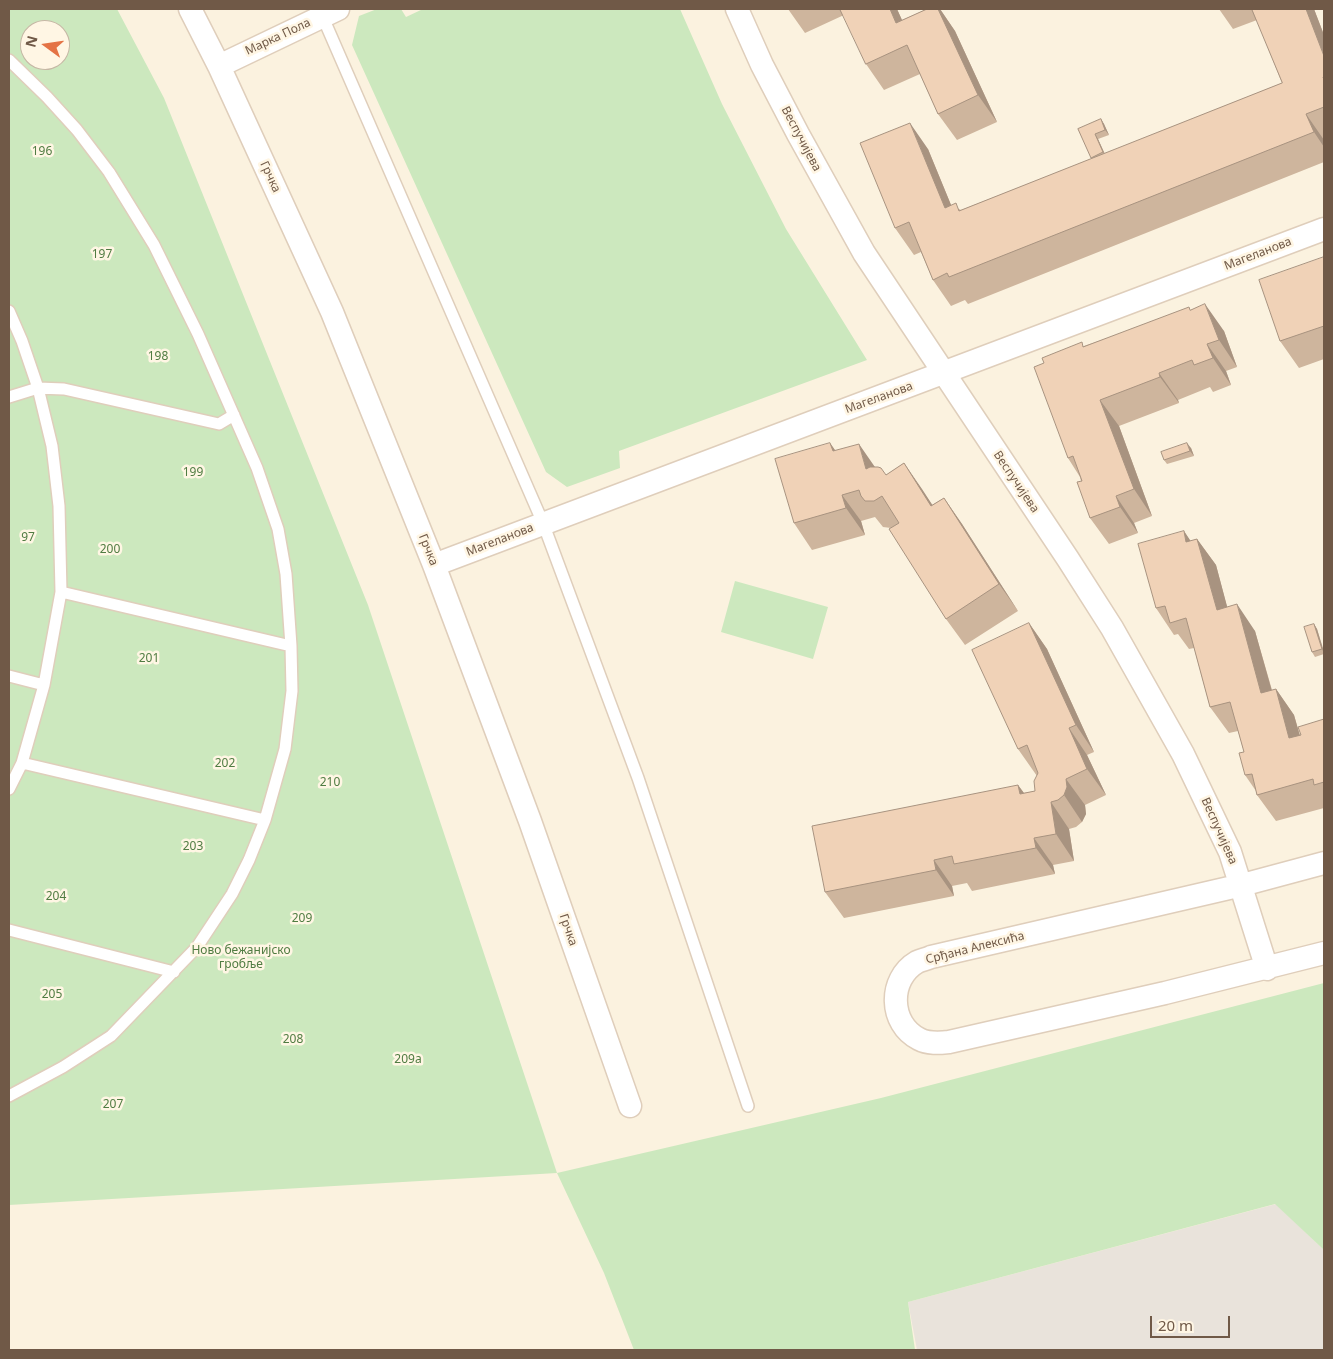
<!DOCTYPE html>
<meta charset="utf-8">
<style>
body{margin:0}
#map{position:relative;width:1333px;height:1359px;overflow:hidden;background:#fbf2df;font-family:"Noto Sans",sans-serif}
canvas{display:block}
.frame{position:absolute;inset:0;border:10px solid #705947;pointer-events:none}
.north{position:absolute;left:20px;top:20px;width:50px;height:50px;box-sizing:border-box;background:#fff6e4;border:1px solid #c6b7a5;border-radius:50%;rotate:284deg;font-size:14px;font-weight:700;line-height:20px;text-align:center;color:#705947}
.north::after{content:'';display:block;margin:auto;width:18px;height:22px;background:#e47345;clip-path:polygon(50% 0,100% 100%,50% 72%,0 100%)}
.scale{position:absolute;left:1150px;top:1316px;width:80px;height:22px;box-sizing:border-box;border:2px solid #705947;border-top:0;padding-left:6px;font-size:15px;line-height:18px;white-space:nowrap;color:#705947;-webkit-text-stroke:4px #fff6e4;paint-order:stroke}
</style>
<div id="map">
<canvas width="1333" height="1359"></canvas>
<div class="frame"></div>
<div class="north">N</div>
<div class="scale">20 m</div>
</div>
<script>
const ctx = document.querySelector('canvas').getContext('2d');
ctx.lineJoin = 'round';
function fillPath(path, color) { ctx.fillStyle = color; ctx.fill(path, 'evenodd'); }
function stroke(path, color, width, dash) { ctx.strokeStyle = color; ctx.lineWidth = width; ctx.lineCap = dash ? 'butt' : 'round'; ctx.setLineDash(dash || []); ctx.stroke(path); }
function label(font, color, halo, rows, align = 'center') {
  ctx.font = font + ' "Noto Sans",sans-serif'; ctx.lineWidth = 5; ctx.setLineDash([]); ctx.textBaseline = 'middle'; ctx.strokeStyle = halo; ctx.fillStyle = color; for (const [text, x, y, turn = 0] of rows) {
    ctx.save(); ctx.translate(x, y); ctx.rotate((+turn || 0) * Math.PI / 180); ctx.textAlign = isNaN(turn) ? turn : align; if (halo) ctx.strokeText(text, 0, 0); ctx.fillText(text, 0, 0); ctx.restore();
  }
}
const industrial = new Path2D(`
 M 1276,1204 L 1324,1250 L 1324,1350 L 917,1350 L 908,1302 Z`);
const green = new Path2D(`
 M 9,9 L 117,9 L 164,98 L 368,605 L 557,1173 L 881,1098 L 1324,983 L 1324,1250 L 1275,1204 L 908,1302 L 915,1350 L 634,1350 L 604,1273 L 557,1173 L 9,1205 ZM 30,30 L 60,30 L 60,60 L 30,60 Z
 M 377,9 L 401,9 L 406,17 L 423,9 L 680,9 L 722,104 L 786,229 L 867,360 L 619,451 L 620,468 L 567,487 L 546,472 L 352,45 L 359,16 Z
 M 735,581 L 828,607 L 813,659 L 721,632 Z`);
const lane = new Path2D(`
 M 321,13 L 543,523 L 638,778 L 748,1106
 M 9,60 L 47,97 L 77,130 L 109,172 L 154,245 L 198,334 L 257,468 L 278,529 L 286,574 L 291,646 L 292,691 L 285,749 L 265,820 L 249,860 L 232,894 L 197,947 L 111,1036 L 63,1067 L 9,1096
 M 9,311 L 22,341 L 38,388 L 52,446 L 59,506 L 61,592 L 44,685 L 22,763 L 9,789
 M 9,397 L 38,388 L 64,389 L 219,424 L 234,415
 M 61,592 L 291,646
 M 9,676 L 44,685
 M 22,763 L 265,820
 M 9,930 L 174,972`);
const street = new Path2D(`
 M 190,9 L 219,66 L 332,312 L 434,565 L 530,821 L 630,1106
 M 737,9 L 762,65 L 798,134 L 864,253 L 1068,559 L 1112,628 L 1183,754 L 1230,852 L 1267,969
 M 219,66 L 338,9
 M 434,565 L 1324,229
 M 1324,863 L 1242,885 L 931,957 C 927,959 921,960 917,962 C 888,979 889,1024 919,1039 C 928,1044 939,1043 949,1042 L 1165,993 L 1324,953`);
const wall = new Path2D(`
 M 788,9 L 897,9 L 902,20 L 927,9 L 940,9 L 955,31 L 997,122 L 957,140 L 938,114 L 920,74 L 884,90 L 866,64 L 844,15 L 805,33 Z
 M 1219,9 L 1314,9 L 1324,35 L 1324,162 L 968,304 L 965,300 L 951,306 L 933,280 L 921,252 L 914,255 L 895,228 L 928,149 L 951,205 L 961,210 L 1092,159 L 1078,129 L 1101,119 L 1104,124 L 1109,135 L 1098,139 L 1105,154 L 1282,83 L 1257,20 L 1233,29 Z
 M 1324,257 L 1324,359 L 1299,368 L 1280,341 Z
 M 1191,310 L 1224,331 L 1237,367 L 1226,371 L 1231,385 L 1213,392 L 1210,387 L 1178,400 L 1179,403 L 1119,426 L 1152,516 L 1134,523 L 1138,533 L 1109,544 L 1090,518 L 1080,477 L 1068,458 L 1044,363 L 1084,346 Z
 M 830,443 L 835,450 L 875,467 L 886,475 L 904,463 L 932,505 L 944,498 L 962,524 L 1018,611 L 965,645 L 946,619 L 891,528 L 883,527 L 875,517 L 861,521 L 865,535 L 812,550 L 794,523 Z
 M 1191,448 L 1194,456 L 1167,464 L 1164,460 Z
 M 1184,531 L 1190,541 L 1197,539 L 1216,565 L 1227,607 L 1255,631 L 1272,690 L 1276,689 L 1294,715 L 1300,735 L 1324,719 L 1324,808 L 1276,821 L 1257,795 L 1256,791 L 1245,775 L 1244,752 L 1238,731 L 1229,733 L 1210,707 L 1194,648 L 1189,649 L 1178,634 L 1174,635 L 1156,608 Z
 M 1029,623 L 1047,649 L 1094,752 L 1087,755 L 1106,795 L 1085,805 L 1086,814 L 1082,822 L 1076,827 L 1069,829 L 1074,861 L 1053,865 L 1055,874 L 972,891 L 967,883 L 952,886 L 954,896 L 844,918 L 825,892 L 1018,785 L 1024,793 L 1035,791 L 1037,776 L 1018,749 Z
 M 1314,624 L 1317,629 L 1324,651 L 1324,654 L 1315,657 L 1312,652 Z`);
const shadedWall = new Path2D(`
 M 890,9 L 897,9 L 915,49 L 896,23 Z
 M 938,9 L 940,9 L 955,31 L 997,122 L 978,95 Z
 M 1306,9 L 1314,9 L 1324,35 L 1324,56 Z
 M 1306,114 L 1324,140 L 1324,147 L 1314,132 Z
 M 1101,119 L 1104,124 L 1109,135 L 1105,130 Z
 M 910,123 L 928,149 L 963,234 L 945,208 Z
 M 1095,134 L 1098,139 L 1106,157 L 1103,152 Z
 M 1205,304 L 1224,331 L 1237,367 L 1219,340 Z
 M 1207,344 L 1226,371 L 1231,385 L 1213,358 Z
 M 1159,373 L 1178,400 L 1179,403 L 1160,377 Z
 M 1100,400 L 1119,426 L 1152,516 L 1134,489 Z
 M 830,443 L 848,469 L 833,451 Z
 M 1187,443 L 1191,448 L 1194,456 L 1190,451 Z
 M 859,444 L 877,470 L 866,469 Z
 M 904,463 L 922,489 L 950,532 L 931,506 Z
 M 842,495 L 861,521 L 865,535 L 846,508 Z
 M 1116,496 L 1134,523 L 1138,533 L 1120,507 Z
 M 944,498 L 962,524 L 1018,611 L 999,584 Z
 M 1184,531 L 1202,558 L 1186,542 Z
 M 1197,539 L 1216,565 L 1235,636 L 1217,610 Z
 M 1237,604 L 1255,631 L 1280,720 L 1261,693 Z
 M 1029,623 L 1047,649 L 1094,752 L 1076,725 Z
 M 1314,624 L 1317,629 L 1324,653 L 1322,649 Z
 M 1276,689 L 1294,715 L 1308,765 L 1289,738 Z
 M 1069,728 L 1087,755 L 1106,795 L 1087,769 Z
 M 1066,779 L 1085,805 L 1086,814 L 1082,822 L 1064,795 Z
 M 1018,785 L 1037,811 L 1020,794 Z
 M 1051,802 L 1069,829 L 1074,861 L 1056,834 Z
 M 1034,838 L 1053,865 L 1055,874 L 1036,848 Z
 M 934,860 L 952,886 L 954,896 L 936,870 Z`);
const building = new Path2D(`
 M 840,9 L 890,9 L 896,23 L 927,9 L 938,9 L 978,95 L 938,114 L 907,45 L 866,64 Z
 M 1252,9 L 1306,9 L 1324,56 L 1324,77 L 1323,77 L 1324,80 L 1324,107 L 1306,114 L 1314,132 L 949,277 L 947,273 L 933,280 L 909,222 L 895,228 L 860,143 L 910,123 L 945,208 L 956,203 L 959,211 L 1282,83 Z
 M 1101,119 L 1105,130 L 1095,134 L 1103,152 L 1091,158 L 1078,129 Z
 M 1324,257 L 1324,326 L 1280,341 L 1259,280 Z
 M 1205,304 L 1219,340 L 1207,344 L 1213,358 L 1194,365 L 1192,360 L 1159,373 L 1160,377 L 1100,400 L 1134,489 L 1116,496 L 1120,507 L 1090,518 L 1077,482 L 1082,481 L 1073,456 L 1068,458 L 1034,367 L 1044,363 L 1042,358 L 1082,342 L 1083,347 L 1189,307 L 1190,310 Z
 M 830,443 L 833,451 L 859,444 L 866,469 L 870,467 L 878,467 L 881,468 L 886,475 L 904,463 L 931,506 L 944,498 L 999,584 L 946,619 L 889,529 L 899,523 L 882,496 L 874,501 L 865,501 L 861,496 L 859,490 L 842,495 L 846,508 L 794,523 L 775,459 Z
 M 1187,443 L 1190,451 L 1164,460 L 1161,452 Z
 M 1184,531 L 1186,542 L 1197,539 L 1217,610 L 1237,604 L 1261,693 L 1276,689 L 1289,738 L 1301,735 L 1298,727 L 1324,719 L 1324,782 L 1314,785 L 1313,779 L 1257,795 L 1252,774 L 1245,775 L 1239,753 L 1244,752 L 1230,702 L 1210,707 L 1186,618 L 1170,623 L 1165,606 L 1156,608 L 1138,544 Z
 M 1029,623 L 1076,725 L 1069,728 L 1087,769 L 1066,779 L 1067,787 L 1064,795 L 1058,800 L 1051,802 L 1056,834 L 1034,838 L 1036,848 L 954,864 L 952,856 L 934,860 L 936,870 L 825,892 L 812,826 L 1018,785 L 1020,794 L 1035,791 L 1034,781 L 1038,773 L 1027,745 L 1018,749 L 972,650 Z
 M 1314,624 L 1322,649 L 1312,652 L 1304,627 Z`);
const streetNames = [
 ["Марка Пола",278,37,-25],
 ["Веспучијева",801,139,62],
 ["Грчка",270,177,65],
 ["Магеланова",1258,254,-21],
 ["Магеланова",879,398,-20],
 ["Веспучијева",1016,482,56],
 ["Магеланова",500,540,-21],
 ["Грчка",428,550,68],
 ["Веспучијева",1219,831,66],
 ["Грчка",568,930,71],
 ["Срђана Алексића",975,948,-14]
];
const parkNames = [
 ["196",42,152],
 ["197",102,255],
 ["198",158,357],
 ["199",193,473],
 ["97",28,538],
 ["200",110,550],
 ["201",149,659],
 ["202",225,764],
 ["210",330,783],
 ["203",193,847],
 ["204",56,897],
 ["209",302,919],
 ["Ново бежанијско",241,951],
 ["гробље",241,965],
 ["205",52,995],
 ["208",293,1040],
 ["209a",408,1060],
 ["207",113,1105]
];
fillPath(industrial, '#e9e3db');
fillPath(green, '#cce8be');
stroke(lane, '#dfcebb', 14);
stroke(street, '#dfcebb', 25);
stroke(lane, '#fff', 11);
stroke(street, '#fff', 22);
fillPath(wall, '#ceb59d');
fillPath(shadedWall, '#a89380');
fillPath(building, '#f0d2b7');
stroke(building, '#a89380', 1);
label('12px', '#705947', '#fff6e4', streetNames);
label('12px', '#507c42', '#fff6e4', parkNames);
</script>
